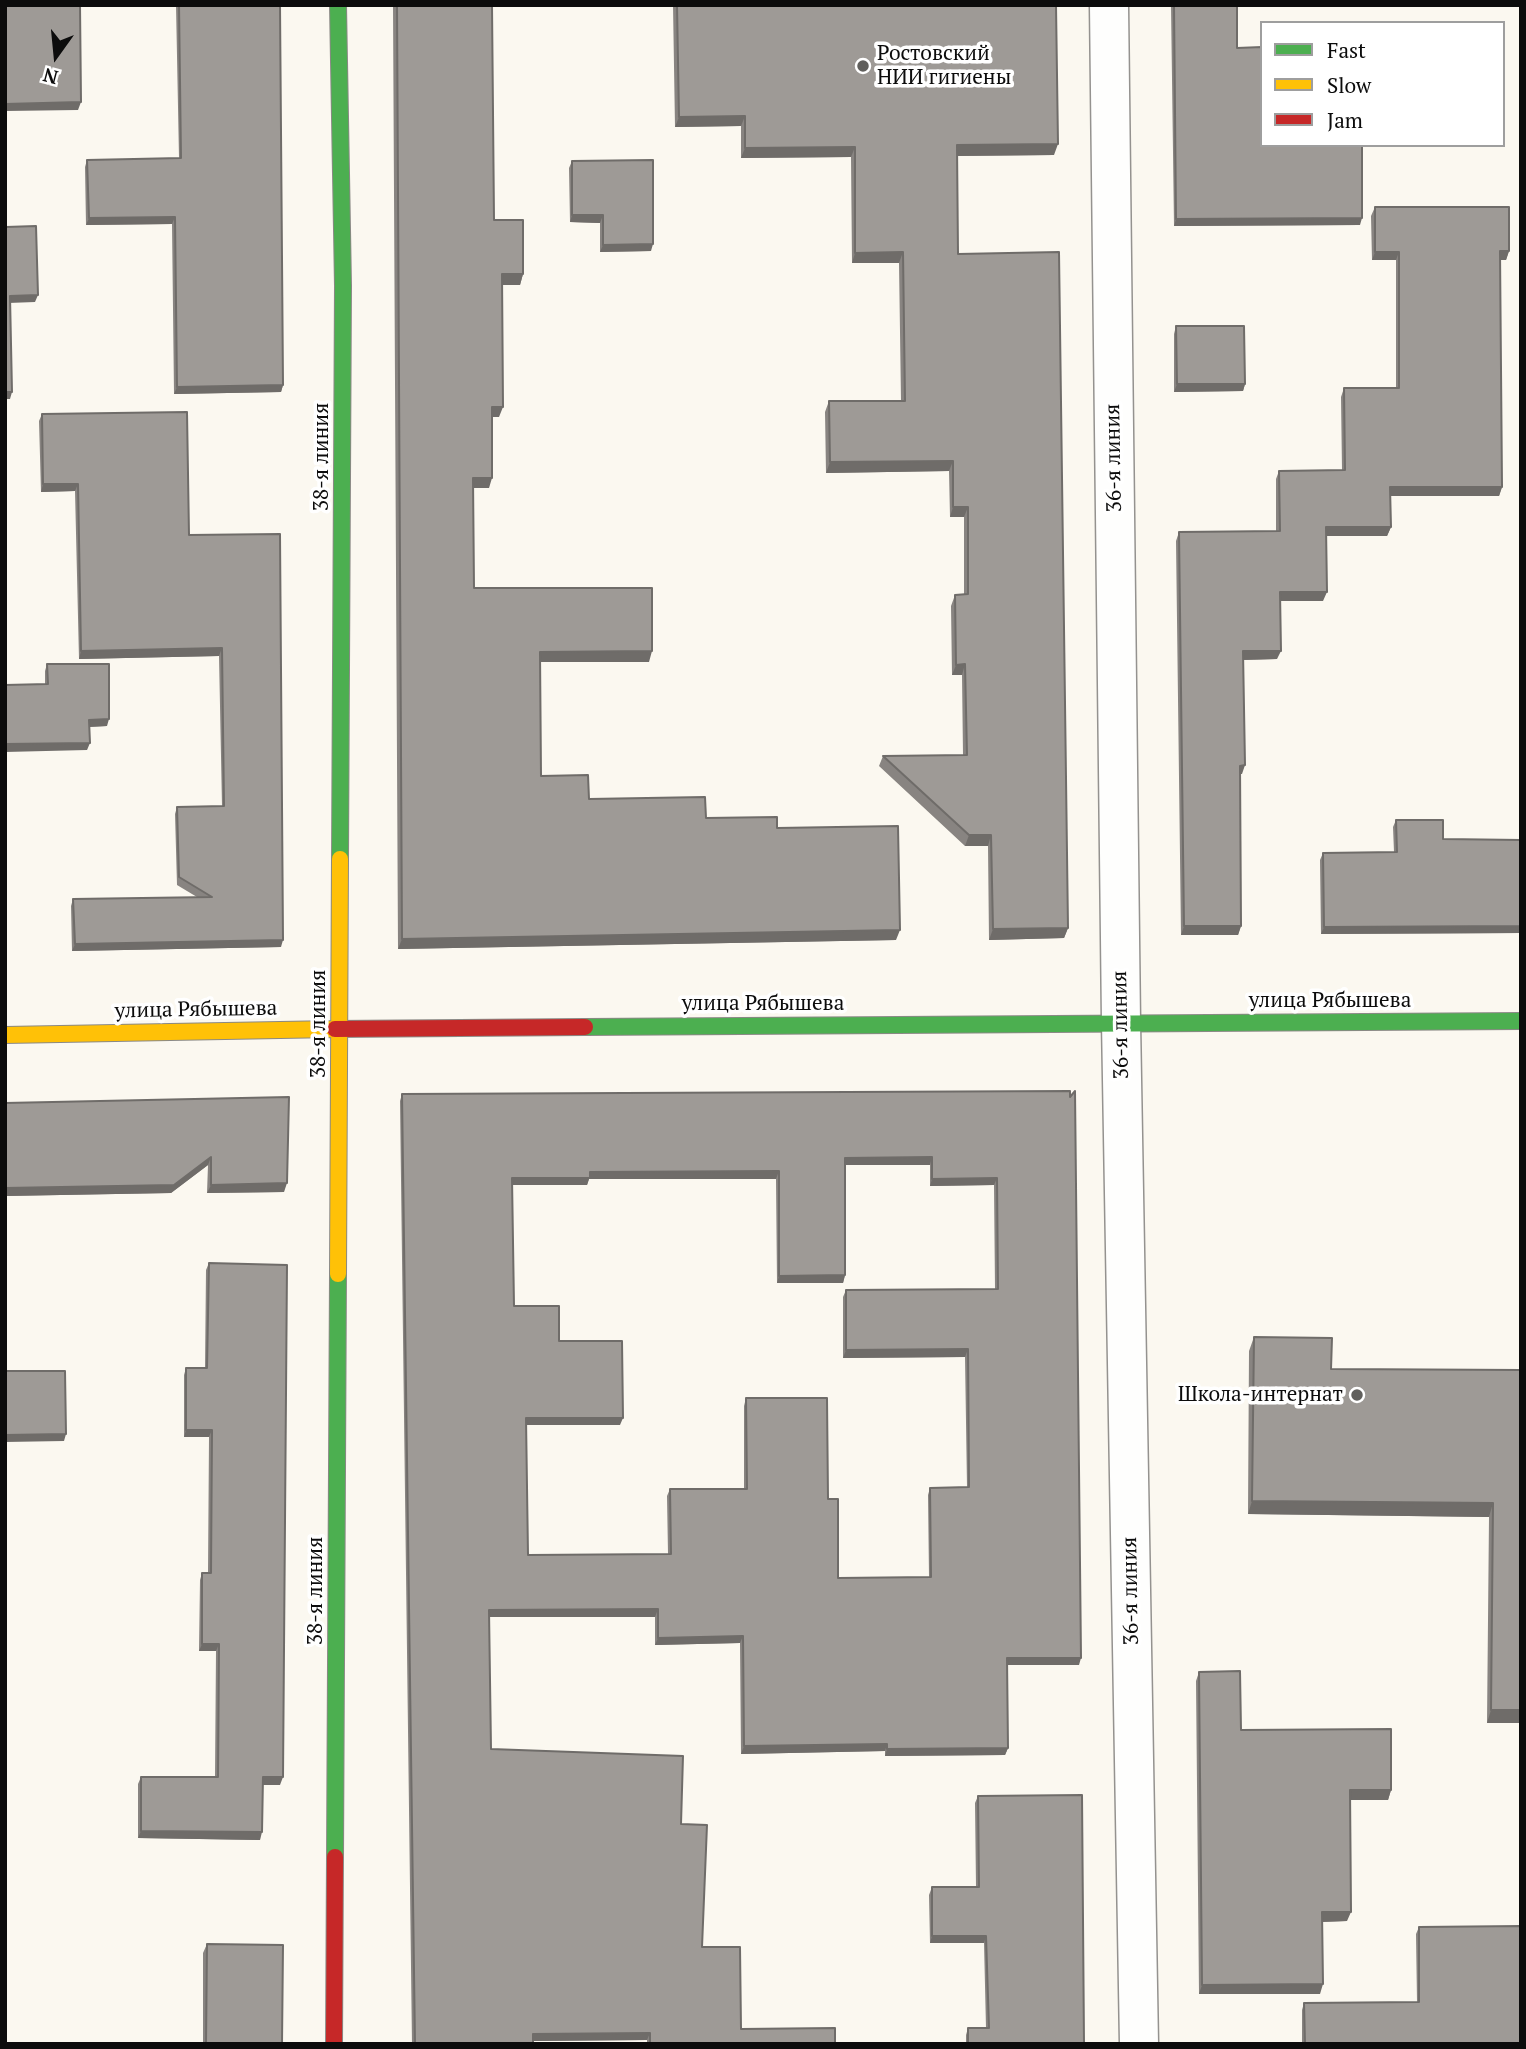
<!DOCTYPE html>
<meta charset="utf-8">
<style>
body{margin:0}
#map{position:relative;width:1526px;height:2049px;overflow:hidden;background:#fbf8f0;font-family:"PT Serif",serif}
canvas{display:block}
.frame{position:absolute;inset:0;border:7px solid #0c0c0c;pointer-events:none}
.legend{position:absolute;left:1260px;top:21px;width:245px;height:126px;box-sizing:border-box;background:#fff;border:2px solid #9e9e9e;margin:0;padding:9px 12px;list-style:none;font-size:21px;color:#0c0c0c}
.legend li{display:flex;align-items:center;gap:14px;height:35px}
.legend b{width:35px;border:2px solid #9e9e9e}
.north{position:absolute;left:21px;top:21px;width:70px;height:70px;-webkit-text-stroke:5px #fff;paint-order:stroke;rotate:195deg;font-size:19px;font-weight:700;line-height:28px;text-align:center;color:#0c0c0c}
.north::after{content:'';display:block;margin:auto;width:24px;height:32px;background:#0c0c0c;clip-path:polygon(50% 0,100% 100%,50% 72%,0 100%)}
</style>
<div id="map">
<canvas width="1526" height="2049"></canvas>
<div class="frame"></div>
<ul class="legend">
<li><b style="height:9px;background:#4caf50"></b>Fast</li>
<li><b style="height:9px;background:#ffc107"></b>Slow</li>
<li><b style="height:9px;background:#c62828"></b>Jam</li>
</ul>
<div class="north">N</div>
</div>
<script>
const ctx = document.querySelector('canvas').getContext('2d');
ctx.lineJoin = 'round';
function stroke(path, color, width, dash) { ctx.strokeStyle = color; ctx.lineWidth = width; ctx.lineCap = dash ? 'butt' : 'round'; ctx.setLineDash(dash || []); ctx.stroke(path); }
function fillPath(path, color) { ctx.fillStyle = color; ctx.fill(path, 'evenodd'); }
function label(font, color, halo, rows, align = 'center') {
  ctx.font = font + ' "PT Serif",serif'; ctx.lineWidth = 7; ctx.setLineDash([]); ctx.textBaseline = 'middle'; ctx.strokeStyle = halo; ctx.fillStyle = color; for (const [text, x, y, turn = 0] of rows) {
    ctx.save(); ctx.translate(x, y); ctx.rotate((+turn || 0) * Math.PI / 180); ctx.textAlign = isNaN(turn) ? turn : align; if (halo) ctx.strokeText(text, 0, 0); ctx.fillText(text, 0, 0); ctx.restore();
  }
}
const street = new Path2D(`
 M 1109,5 L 1121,1022 L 1139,2044`);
const fast = new Path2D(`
 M 338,5 L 343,286 L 340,859
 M 585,1027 L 1521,1021
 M 335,1857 L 338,1274`);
const slow = new Path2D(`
 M 5,1035 L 335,1029
 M 338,1274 L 340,859`);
const jam = new Path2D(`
 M 335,1029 L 585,1027
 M 334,2044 L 335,1857`);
const wall = new Path2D(`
 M 176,5 L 280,5 L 283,385 L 281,392 L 174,394 L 172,224 L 86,225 L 85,167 L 87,160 L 179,158 Z
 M 393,5 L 492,5 L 494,220 L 523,274 L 520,285 L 502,285 L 499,417 L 492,417 L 489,488 L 473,488 L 474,588 L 649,662 L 540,662 L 541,776 L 589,799 L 706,818 L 777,828 L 896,940 L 398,949 Z
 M 673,5 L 1056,5 L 1054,155 L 957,156 L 958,254 L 1068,928 L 1064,938 L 989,940 L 988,846 L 965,846 L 879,766 L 883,756 L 963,755 L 962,675 L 952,675 L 951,606 L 955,595 L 964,595 L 964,517 L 950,517 L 949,471 L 826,473 L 825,412 L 829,401 L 901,401 L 899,263 L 852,263 L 851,157 L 741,158 L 741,126 L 675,127 Z
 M 1171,5 L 1237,5 L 1237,48 L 1262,145 L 1360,225 L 1174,226 Z
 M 572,161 L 651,251 L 600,252 L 600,223 L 570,222 L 569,168 Z
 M 1375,207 L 1509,251 L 1506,260 L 1500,260 L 1502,487 L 1499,496 L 1390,496 L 1391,527 L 1387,536 L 1326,536 L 1323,601 L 1280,601 L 1277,659 L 1243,660 L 1242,774 L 1240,774 L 1241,926 L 1238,935 L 1181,935 L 1176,541 L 1179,532 L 1276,531 L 1276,479 L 1279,471 L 1342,470 L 1341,397 L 1344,388 L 1396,388 L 1396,260 L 1372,260 L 1371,216 Z
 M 1176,326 L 1245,384 L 1243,391 L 1174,392 L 1174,334 Z
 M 42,414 L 189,535 L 280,534 L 281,947 L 72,951 L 71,906 L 73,899 L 197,897 L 177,885 L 175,814 L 177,807 L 222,806 L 219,656 L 79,659 L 75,491 L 41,492 L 39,421 Z
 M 47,664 L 107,726 L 89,727 L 87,750 L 45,684 L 45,671 Z
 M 1396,820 L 1443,839 L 1521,840 L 1521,933 L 1321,934 L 1320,860 L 1323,853 L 1394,852 L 1393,827 Z
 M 1070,1091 L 1079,1665 L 1007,1665 L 1008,1748 L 1005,1755 L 885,1756 L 885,1751 L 741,1754 L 740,1643 L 655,1645 L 655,1617 L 489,1617 L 491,1749 L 681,1824 L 702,1947 L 741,2029 L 835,2044 L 647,2044 L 647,2040 L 533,2041 L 533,2044 L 412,2044 L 400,1101 L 402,1094 ZM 845,1165 L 930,1165 L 930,1186 L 994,1185 L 995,1289 L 846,1290 L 843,1297 L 843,1358 L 965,1357 L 967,1487 L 930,1488 L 928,1495 L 929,1577 L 838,1578 L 828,1499 L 746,1398 L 744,1406 L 744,1489 L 670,1489 L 667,1496 L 668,1554 L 528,1555 L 526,1425 L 620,1425 L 559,1341 L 514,1306 L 512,1185 L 587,1185 L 589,1179 L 776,1179 L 777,1283 L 843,1283 L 845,1275 Z
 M 289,1097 L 284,1192 L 207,1193 L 208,1165 L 171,1193 L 5,1196 Z
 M 209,1263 L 280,1785 L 263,1785 L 260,1840 L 138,1838 L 138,1784 L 141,1777 L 215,1777 L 216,1651 L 199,1651 L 200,1580 L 202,1573 L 208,1573 L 209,1437 L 184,1437 L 184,1375 L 186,1368 L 205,1368 L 206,1270 Z
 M 1254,1337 L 1331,1369 L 1521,1370 L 1521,1723 L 1487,1723 L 1489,1517 L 1248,1514 L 1249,1351 Z
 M 1199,1672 L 1241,1730 L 1391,1790 L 1388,1800 L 1350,1800 L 1347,1921 L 1322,1922 L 1320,1994 L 1199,1994 L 1196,1681 Z
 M 978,1796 L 1084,2044 L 966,2044 L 966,2035 L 968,2028 L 986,2028 L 984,1943 L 930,1943 L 929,1895 L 932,1887 L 976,1887 L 975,1803 Z
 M 1419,1927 L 1521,2044 L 1302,2044 L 1302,2010 L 1304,2003 L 1417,2002 L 1416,1934 Z
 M 207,1944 L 282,2044 L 203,2044 L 203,1953 Z`);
const shadedWall = new Path2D(`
 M 81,102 L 78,110 L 5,111 L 5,104 Z
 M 745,116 L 741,126 L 675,127 L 679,117 Z
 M 1058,144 L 1054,155 L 953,156 L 957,145 Z
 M 855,147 L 851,157 L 741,158 L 745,148 Z
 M 572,215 L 603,215 L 600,223 L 570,222 Z
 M 175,217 L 172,224 L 86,225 L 89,218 Z
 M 1362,218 L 1360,225 L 1174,226 L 1176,219 Z
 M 653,244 L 651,251 L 600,252 L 603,245 Z
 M 1500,251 L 1509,251 L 1506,260 L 1497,260 Z
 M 903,252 L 899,263 L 852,263 L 855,253 Z
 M 1375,252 L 1399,252 L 1396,260 L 1372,260 Z
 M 502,274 L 523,274 L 520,285 L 498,285 Z
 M 38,295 L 35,302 L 8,303 L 10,296 Z
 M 1177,384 L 1245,384 L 1243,391 L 1174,392 Z
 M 283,385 L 281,392 L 174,394 L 177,387 Z
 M 5,392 L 12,392 L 10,399 L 5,399 Z
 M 492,407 L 503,407 L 499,417 L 488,417 Z
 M 953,461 L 949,471 L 826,473 L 830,462 Z
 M 473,478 L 492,478 L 489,488 L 469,488 Z
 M 43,484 L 78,484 L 75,491 L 41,492 Z
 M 1390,487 L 1502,487 L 1499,496 L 1387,496 Z
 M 953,507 L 968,507 L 964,517 L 950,517 Z
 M 1326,527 L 1391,527 L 1387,536 L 1323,536 Z
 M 1280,592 L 1327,592 L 1323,601 L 1276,601 Z
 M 222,648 L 219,656 L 79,659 L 81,651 Z
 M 652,651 L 649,662 L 536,662 L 540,652 Z
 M 1243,651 L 1281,651 L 1277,659 L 1240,660 Z
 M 965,664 L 962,675 L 952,675 L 956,665 Z
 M 109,719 L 107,726 L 87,727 L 89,720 Z
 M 90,743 L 87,750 L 5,752 L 5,744 Z
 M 1245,765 L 1242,774 L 1237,774 L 1240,766 Z
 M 969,835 L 991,835 L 988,846 L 965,846 Z
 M 1184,926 L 1241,926 L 1238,935 L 1181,935 Z
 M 1521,926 L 1521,933 L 1321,934 L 1324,927 Z
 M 1068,928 L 1064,938 L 989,940 L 993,929 Z
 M 900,930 L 896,940 L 398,949 L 402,939 Z
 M 283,940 L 281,947 L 72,951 L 75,944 Z
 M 211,1157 L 208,1165 L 171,1193 L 5,1196 L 5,1188 Z
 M 932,1157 L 930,1165 L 842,1165 L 845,1158 Z
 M 779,1171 L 776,1179 L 589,1179 L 587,1185 L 509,1185 L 512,1178 L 590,1172 Z
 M 997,1178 L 994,1185 L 930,1186 L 932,1179 Z
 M 287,1183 L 284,1192 L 207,1193 L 211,1185 Z
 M 845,1275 L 843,1283 L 777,1283 L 779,1276 Z
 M 968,1349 L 965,1357 L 843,1358 L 846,1350 Z
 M 526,1418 L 623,1418 L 620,1425 L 524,1425 Z
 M 186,1430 L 212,1430 L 209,1437 L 184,1437 Z
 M 66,1434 L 64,1441 L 5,1442 L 5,1435 Z
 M 1252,1501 L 1493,1503 L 1489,1517 L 1248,1514 Z
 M 658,1609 L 655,1617 L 486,1617 L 489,1610 Z
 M 743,1636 L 740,1643 L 655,1645 L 658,1638 Z
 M 202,1644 L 219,1644 L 216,1651 L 199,1651 Z
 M 1007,1658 L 1081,1658 L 1079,1665 L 1004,1665 Z
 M 1491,1710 L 1521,1710 L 1521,1723 L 1487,1723 Z
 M 887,1744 L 885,1751 L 741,1754 L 744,1746 Z
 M 1008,1748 L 1005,1755 L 885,1756 L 887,1749 Z
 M 263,1777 L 283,1777 L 280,1785 L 260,1785 Z
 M 1350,1790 L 1391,1790 L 1388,1800 L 1346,1800 Z
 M 141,1831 L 262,1832 L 260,1840 L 138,1838 Z
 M 1322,1912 L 1351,1912 L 1347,1921 L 1319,1922 Z
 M 932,1936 L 986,1936 L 984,1943 L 930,1943 Z
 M 1323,1984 L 1320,1994 L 1199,1994 L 1202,1985 Z
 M 650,2033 L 647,2040 L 530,2041 L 533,2034 Z`);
const building = new Path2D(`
 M 5,5 L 80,5 L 81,102 L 5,104 Z
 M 179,5 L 280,5 L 283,385 L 177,387 L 175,217 L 89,218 L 87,160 L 181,158 Z
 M 397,5 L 492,5 L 494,220 L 523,220 L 523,274 L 502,274 L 503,407 L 492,407 L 492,478 L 473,478 L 474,588 L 652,588 L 652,651 L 540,652 L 541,776 L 588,775 L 589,799 L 705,797 L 706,818 L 777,817 L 777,828 L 898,826 L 900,930 L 402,939 Z
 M 677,5 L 1056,5 L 1058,144 L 957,145 L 958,254 L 1059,252 L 1068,928 L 993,929 L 991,835 L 969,835 L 883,756 L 967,755 L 965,664 L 956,665 L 955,595 L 968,594 L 968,507 L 953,507 L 953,461 L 830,462 L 829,401 L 905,401 L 903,252 L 855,253 L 855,147 L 745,148 L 745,116 L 679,117 Z
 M 1174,5 L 1237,5 L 1237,48 L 1262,47 L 1262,145 L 1362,145 L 1362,218 L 1176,219 Z
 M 653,160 L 653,244 L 603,245 L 603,215 L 572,215 L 572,161 Z
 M 5,191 L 6,227 L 36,226 L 38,295 L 10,296 L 12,392 L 5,392 Z
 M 1375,207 L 1509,207 L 1509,251 L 1500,251 L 1502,487 L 1390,487 L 1391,527 L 1326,527 L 1327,592 L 1280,592 L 1281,651 L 1243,651 L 1245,765 L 1240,766 L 1241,926 L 1184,926 L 1179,532 L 1280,531 L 1279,471 L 1345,470 L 1344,388 L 1399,388 L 1399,252 L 1375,252 Z
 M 1176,326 L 1244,326 L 1245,384 L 1177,384 Z
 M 187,412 L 189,535 L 280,534 L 283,940 L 75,944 L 73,899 L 212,897 L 179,877 L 177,807 L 224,806 L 222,648 L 81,651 L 78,484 L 43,484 L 42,414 Z
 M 47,664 L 109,664 L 109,719 L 89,720 L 90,743 L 5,744 L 5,685 L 48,684 Z
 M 1396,820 L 1443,820 L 1443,839 L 1521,840 L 1521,926 L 1324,927 L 1323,853 L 1397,852 Z
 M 1070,1091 L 1070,1097 L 1075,1091 L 1081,1658 L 1007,1658 L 1008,1748 L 887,1749 L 887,1744 L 744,1746 L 743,1636 L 658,1638 L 658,1609 L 489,1610 L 491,1749 L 683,1756 L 681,1824 L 707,1825 L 702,1947 L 740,1947 L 741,2029 L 835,2028 L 835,2044 L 650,2044 L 650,2033 L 533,2034 L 533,2044 L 415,2044 L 402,1094 ZM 932,1157 L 932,1179 L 997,1178 L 998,1289 L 846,1290 L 846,1350 L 968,1349 L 969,1487 L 930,1488 L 931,1577 L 838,1578 L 838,1499 L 828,1499 L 827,1398 L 746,1398 L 747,1489 L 670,1489 L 671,1554 L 528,1555 L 526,1418 L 623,1418 L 622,1341 L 559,1341 L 559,1306 L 514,1306 L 512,1178 L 590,1178 L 590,1172 L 779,1171 L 779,1276 L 845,1275 L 845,1158 Z
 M 289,1097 L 287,1183 L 211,1185 L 211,1157 L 174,1185 L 5,1188 L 5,1103 Z
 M 209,1263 L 287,1265 L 283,1777 L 263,1777 L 262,1832 L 141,1831 L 141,1777 L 218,1777 L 219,1644 L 202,1644 L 202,1573 L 211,1573 L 212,1430 L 186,1430 L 186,1368 L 207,1368 Z
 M 1254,1337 L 1332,1338 L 1331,1369 L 1521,1370 L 1521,1710 L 1491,1710 L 1493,1503 L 1252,1501 Z
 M 5,1371 L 65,1371 L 66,1434 L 5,1435 Z
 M 1240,1671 L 1241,1730 L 1391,1729 L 1391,1790 L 1350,1790 L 1351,1912 L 1322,1912 L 1323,1984 L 1202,1985 L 1199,1672 Z
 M 1082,1795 L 1084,2044 L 968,2044 L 968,2028 L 989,2028 L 986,1936 L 932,1936 L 932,1887 L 979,1887 L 978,1796 Z
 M 1521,1926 L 1521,2044 L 1305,2044 L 1304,2003 L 1419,2002 L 1419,1927 Z
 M 207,1944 L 283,1945 L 282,2044 L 206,2044 Z`);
const markers = [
 [863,66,7,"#605f5c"],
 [1357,1395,7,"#605f5c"]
];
const poiNames = [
 ["Ростовский",877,54],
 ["НИИ гигиены",877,78],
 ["Школа-интернат",1343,1395,"right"]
];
const streetNames = [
 ["38-я линия",322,457,-90],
 ["36-я линия",1114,458,-91],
 ["улица Рябышева",1330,1001],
 ["улица Рябышева",763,1004],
 ["улица Рябышева",196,1010,-1],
 ["38-я линия",319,1024,-90],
 ["36-я линия",1121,1025,-91],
 ["38-я линия",316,1591,-90],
 ["36-я линия",1131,1591,-91]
];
stroke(street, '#94928f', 41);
stroke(fast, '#8a8985', 18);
stroke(slow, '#8a8985', 18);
stroke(jam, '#8a8985', 18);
stroke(street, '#fefefd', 38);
stroke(fast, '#4caf50', 16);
stroke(slow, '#ffc107', 16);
stroke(jam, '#c62828', 16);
fillPath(wall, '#888481');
fillPath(shadedWall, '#6f6c69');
fillPath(building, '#9e9a96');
stroke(building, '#6f6c69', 2);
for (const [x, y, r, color] of markers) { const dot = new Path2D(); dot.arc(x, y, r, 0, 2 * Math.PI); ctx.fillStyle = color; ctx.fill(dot); stroke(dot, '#fff', 2.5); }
label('21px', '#0c0c0c', '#fff', poiNames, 'left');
label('21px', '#0c0c0c', '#fff', streetNames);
</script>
